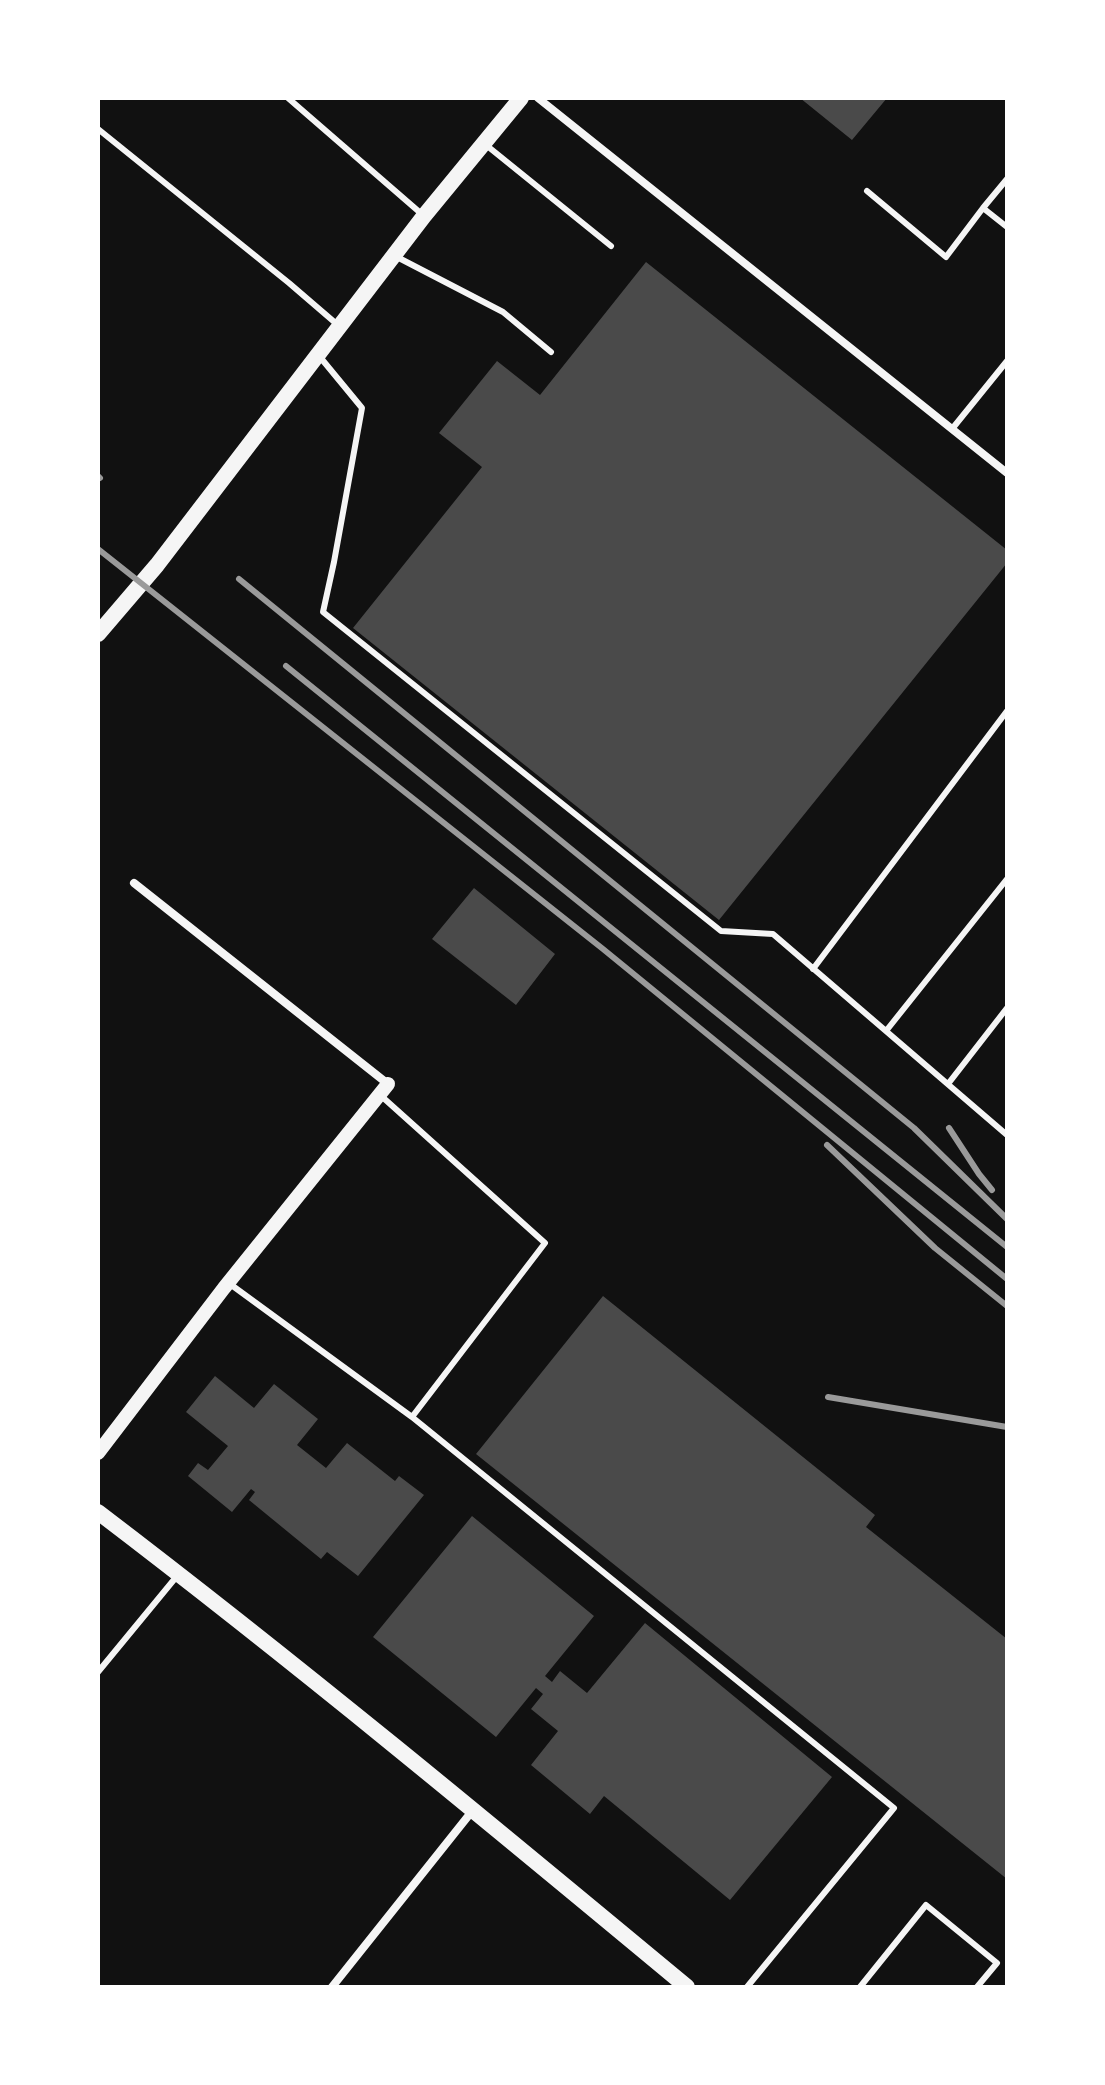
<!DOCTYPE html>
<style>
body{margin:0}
#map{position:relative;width:1105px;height:2085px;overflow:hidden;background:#111;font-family:"PT Sans Narrow",sans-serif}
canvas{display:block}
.frame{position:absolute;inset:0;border:100px solid #fff;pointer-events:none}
</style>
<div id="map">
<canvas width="1105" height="2085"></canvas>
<div class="frame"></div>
</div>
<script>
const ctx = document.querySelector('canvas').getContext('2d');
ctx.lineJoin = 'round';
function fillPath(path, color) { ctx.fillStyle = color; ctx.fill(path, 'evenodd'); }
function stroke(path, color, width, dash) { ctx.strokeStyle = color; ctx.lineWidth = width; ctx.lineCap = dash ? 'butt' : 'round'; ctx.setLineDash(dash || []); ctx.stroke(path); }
const building = new Path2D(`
 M 800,98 L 887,98 L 852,140 Z
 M 646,262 L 1007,550 L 1007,563 L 719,920 L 353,628 L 482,467 L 439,433 L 497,361 L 540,395 Z
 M 474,888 L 555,954 L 516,1005 L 432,939 Z
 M 603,1296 L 875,1515 L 866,1527 L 1007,1639 L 1007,1879 L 476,1454 Z
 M 215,1376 L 254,1408 L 274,1384 L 318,1419 L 297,1445 L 326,1468 L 347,1443 L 395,1481 L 399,1476 L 424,1495 L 358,1576 L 327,1552 L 321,1559 L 249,1500 L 255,1492 L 251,1489 L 232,1512 L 188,1476 L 198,1463 L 208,1470 L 228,1446 L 186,1412 Z
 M 472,1516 L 594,1616 L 545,1676 L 552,1682 L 560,1671 L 587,1693 L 645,1623 L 832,1777 L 730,1900 L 604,1796 L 590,1814 L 531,1765 L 558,1731 L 531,1709 L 543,1694 L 536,1688 L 496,1737 L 373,1637 Z`);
const service = new Path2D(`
 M 288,98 L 424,216
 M 98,129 L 289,283 L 339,326
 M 486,145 L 611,246
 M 867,191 L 946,257 L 983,208 L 1007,227
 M 983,208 L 1007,179
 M 395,256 L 503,312 L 551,352
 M 320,357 L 362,408 L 334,562 L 323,612 L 721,931 L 773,934 L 1007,1135
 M 952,429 L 1007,361
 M 813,969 L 1007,711
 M 886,1031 L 1007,879
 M 948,1084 L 1007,1008
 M 230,1284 L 412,1417 L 545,1243 L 379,1094
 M 412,1417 L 894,1808 L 747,1987
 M 98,1672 L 177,1576
 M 860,1987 L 926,1905 L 997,1963 L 977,1987`);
const minor = new Path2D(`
 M 538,98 L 1007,473
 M 134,883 L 388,1084
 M 332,1987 L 473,1810`);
const tertiary = new Path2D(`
 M 98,1453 L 224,1288 L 388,1084`);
const secondary = new Path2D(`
 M 98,634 L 157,565 L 424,216 L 521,98
 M 98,1512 C 299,1665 493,1826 687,1987`);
const rail = new Path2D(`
 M 98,476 L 100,478
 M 98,549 L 603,949 L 1007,1279
 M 239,579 L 914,1128 L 1007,1219
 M 286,666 L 1007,1247
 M 949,1128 L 979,1174 L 992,1190
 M 827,1145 L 935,1248 L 1007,1306
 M 828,1397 L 1007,1427`);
fillPath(building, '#4a4a4a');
stroke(service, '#f5f5f5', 6);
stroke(minor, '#f5f5f5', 8);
stroke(tertiary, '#f5f5f5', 14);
stroke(secondary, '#f5f5f5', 16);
stroke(rail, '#9a9a9a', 6);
</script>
